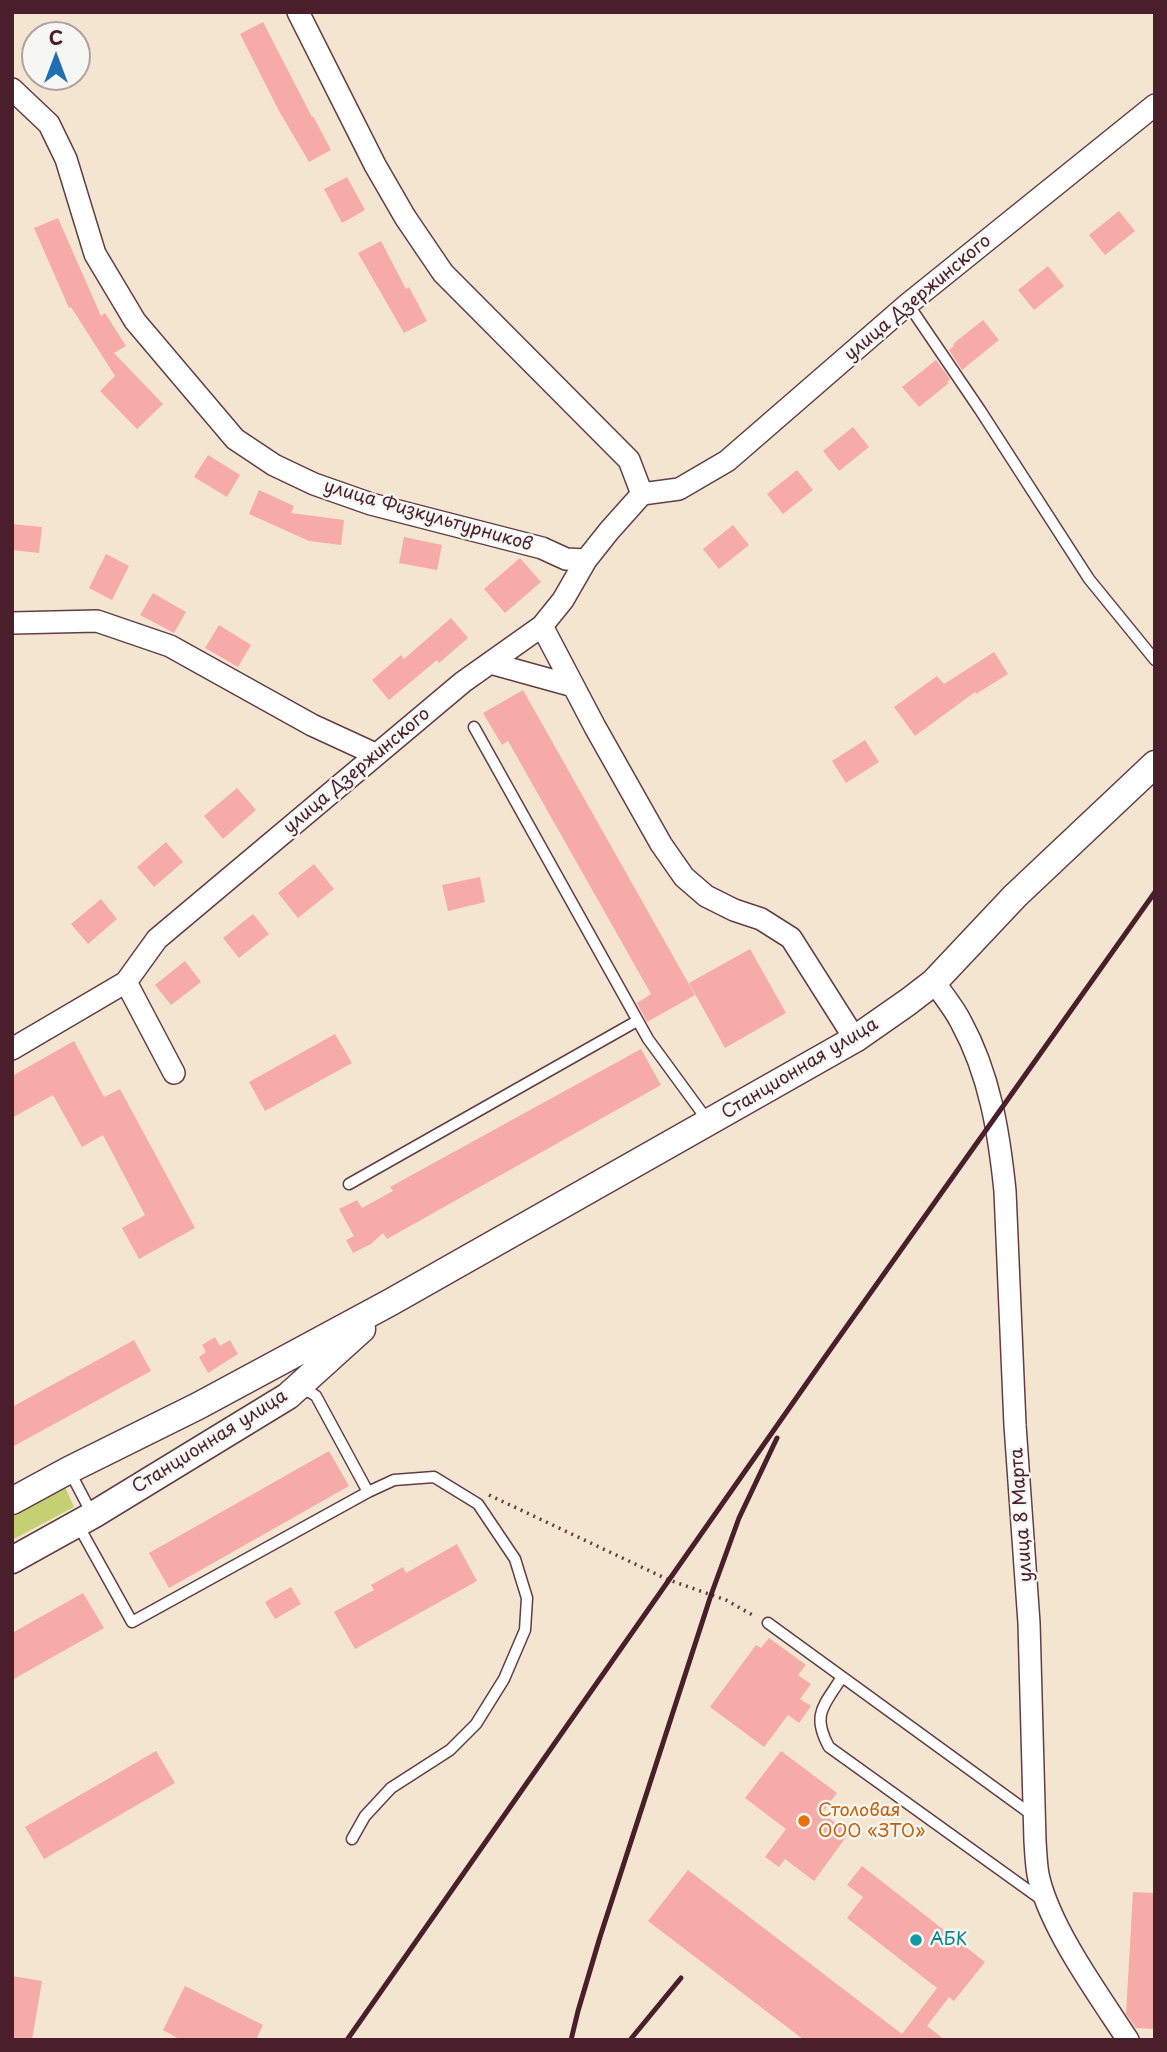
<!DOCTYPE html>
<meta charset="utf-8">
<style>
body{margin:0}
#map{position:relative;width:1167px;height:2052px;overflow:hidden;background:#f4e5d0;font-family:"Playpen Sans",sans-serif}
canvas{display:block}
.frame{position:absolute;inset:0;border:14px solid #4a1f2b;pointer-events:none}
.north{position:absolute;left:21px;top:21px;width:70px;height:70px;box-sizing:border-box;background:#f6f6f2;border:2px solid #b1a0a2;border-radius:50%;rotate:0deg;font-size:19px;font-weight:700;line-height:28px;text-align:center;color:#4a1f2b}
.north::after{content:'';display:block;margin:auto;width:24px;height:32px;background:#1f6fb2;clip-path:polygon(50% 0,100% 100%,50% 72%,0 100%)}
</style>
<div id="map">
<canvas width="1167" height="2052"></canvas>
<div class="frame"></div>
<div class="north">С</div>
</div>
<script>
const ctx = document.querySelector('canvas').getContext('2d');
ctx.lineJoin = 'round';
function fillPath(path, color) { ctx.fillStyle = color; ctx.fill(path, 'evenodd'); }
function stroke(path, color, width, dash) { ctx.strokeStyle = color; ctx.lineWidth = width; ctx.lineCap = dash ? 'butt' : 'round'; ctx.setLineDash(dash || []); ctx.stroke(path); }
function label(font, color, halo, rows, align = 'center') {
  ctx.font = font + ' "Playpen Sans",sans-serif'; ctx.lineWidth = 5; ctx.setLineDash([]); ctx.textBaseline = 'middle'; ctx.strokeStyle = halo; ctx.fillStyle = color; for (const [text, x, y, turn = 0] of rows) {
    ctx.save(); ctx.translate(x, y); ctx.rotate((+turn || 0) * Math.PI / 180); ctx.textAlign = isNaN(turn) ? turn : align; if (halo) ctx.strokeText(text, 0, 0); ctx.fillText(text, 0, 0); ctx.restore();
  }
}
const green = new Path2D(`
 M 65,1487 L 74,1507 L 12,1540 L 12,1516 Z`);
const building = new Path2D(`
 M 263,22 L 312,117 L 313,116 L 331,150 L 309,162 L 279,111 L 240,34 Z
 M 347,177 L 365,210 L 342,223 L 324,189 Z
 M 1119,211 L 1135,231 L 1105,255 L 1089,235 Z
 M 58,218 L 101,316 L 105,313 L 126,346 L 114,353 L 163,404 L 137,429 L 100,391 L 115,376 L 71,307 L 69,308 L 34,228 Z
 M 381,241 L 406,289 L 409,287 L 427,321 L 404,333 L 358,253 Z
 M 1048,266 L 1064,286 L 1034,310 L 1018,290 Z
 M 983,320 L 999,340 L 962,370 L 949,350 L 954,346 L 953,344 Z
 M 936,360 L 950,379 L 947,382 L 949,383 L 919,407 L 902,387 Z
 M 853,427 L 869,447 L 839,471 L 823,451 Z
 M 208,455 L 240,475 L 227,497 L 194,477 Z
 M 797,470 L 813,490 L 783,514 L 767,494 Z
 M 259,490 L 294,506 L 291,513 L 344,520 L 341,545 L 309,541 L 249,514 Z
 M 12,524 L 42,527 L 39,553 L 12,550 Z
 M 733,525 L 749,545 L 719,569 L 703,549 Z
 M 404,537 L 442,545 L 437,570 L 399,563 Z
 M 106,554 L 129,566 L 112,600 L 89,588 Z
 M 520,558 L 541,582 L 505,613 L 484,589 Z
 M 153,593 L 186,612 L 174,633 L 140,615 Z
 M 451,618 L 468,638 L 439,663 L 437,660 L 389,700 L 372,680 L 401,655 L 404,659 Z
 M 219,625 L 251,645 L 238,667 L 205,648 Z
 M 994,652 L 1008,674 L 976,694 L 975,692 L 915,736 L 894,707 L 937,676 L 944,684 Z
 M 523,690 L 695,995 L 647,1022 L 637,1003 L 651,994 L 508,741 L 502,745 L 483,713 Z
 M 865,740 L 879,762 L 846,783 L 832,761 Z
 M 237,788 L 256,810 L 223,839 L 204,816 Z
 M 166,842 L 183,862 L 154,887 L 137,867 Z
 M 314,864 L 334,889 L 298,918 L 278,893 Z
 M 480,877 L 485,902 L 448,911 L 442,885 Z
 M 101,899 L 117,919 L 88,944 L 71,924 Z
 M 253,914 L 269,934 L 239,958 L 223,938 Z
 M 750,949 L 786,1013 L 725,1048 L 689,983 Z
 M 185,961 L 201,982 L 171,1005 L 155,985 Z
 M 335,1034 L 352,1063 L 265,1111 L 249,1082 Z
 M 74,1041 L 104,1097 L 120,1089 L 195,1228 L 139,1259 L 122,1228 L 145,1215 L 103,1135 L 82,1147 L 53,1095 L 12,1118 L 12,1076 Z
 M 641,1049 L 661,1085 L 387,1239 L 383,1233 L 371,1244 L 353,1253 L 346,1240 L 354,1236 L 339,1209 L 357,1200 L 362,1208 L 393,1191 L 390,1187 Z
 M 215,1337 L 220,1346 L 230,1340 L 238,1354 L 208,1373 L 199,1357 L 206,1352 L 202,1345 Z
 M 134,1340 L 151,1371 L 12,1447 L 12,1407 Z
 M 329,1451 L 349,1486 L 169,1588 L 149,1553 Z
 M 457,1544 L 477,1581 L 355,1649 L 334,1612 L 374,1590 L 371,1585 L 403,1567 L 406,1573 Z
 M 291,1587 L 301,1604 L 275,1619 L 265,1602 Z
 M 83,1593 L 104,1628 L 12,1680 L 12,1633 Z
 M 769,1638 L 806,1665 L 798,1675 L 811,1684 L 800,1699 L 811,1706 L 799,1723 L 788,1715 L 764,1747 L 710,1707 L 756,1645 L 761,1648 Z
 M 156,1751 L 175,1783 L 44,1859 L 25,1827 Z
 M 781,1751 L 837,1793 L 822,1813 L 849,1833 L 814,1881 L 785,1859 L 779,1867 L 765,1857 L 786,1829 L 745,1798 Z
 M 862,1866 L 985,1962 L 954,2001 L 949,1997 L 927,2026 L 945,2040 L 804,2040 L 648,1921 L 688,1870 L 902,2034 L 937,1988 L 847,1918 L 863,1897 L 847,1885 Z
 M 1133,1892 L 1155,1893 L 1155,2029 L 1136,2028 L 1126,2014 Z
 M 12,1976 L 42,1981 L 32,2040 L 12,2040 Z
 M 185,1986 L 263,2025 L 256,2040 L 181,2040 L 163,2030 Z`);
const path = new Path2D(`
 M 489,1495 L 669,1580 L 726,1600 L 756,1617`);
const service = new Path2D(`
 M 908,304 L 980,410 L 1089,579 L 1155,660
 M 474,727 L 648,1039 L 708,1121
 M 349,1184 L 637,1021
 M 297,1392 L 310,1392 L 316,1396 L 368,1492
 M 69,1470 L 92,1514
 M 78,1525 L 132,1622 L 368,1492 L 394,1480 L 434,1477 L 478,1504 L 515,1559 L 527,1598 L 525,1630 L 504,1679 L 476,1724 L 450,1750 L 391,1788 L 365,1816 L 352,1839
 M 768,1623 L 1035,1817
 M 842,1677 C 824,1706 811,1714 829,1747 L 1042,1900`);
const minor = new Path2D(`
 M 298,12 L 375,165 L 405,217 L 443,273 L 629,460 L 642,494 L 679,489 L 727,461 L 908,304 L 1155,105
 M 12,89 L 49,124 L 66,159 L 95,254 L 135,321 L 235,439 L 274,465 L 314,484 L 371,504 L 542,548 L 566,559 L 586,560 L 609,531 L 642,494
 M 12,623 L 97,621 L 170,646 L 312,725 L 375,754
 M 542,626 L 595,727 L 661,844 L 684,877 L 706,896 L 734,910 L 761,919 L 791,938 L 855,1039
 M 490,663 L 573,686
 M 126,982 L 174,1073
 M 934,982 C 943,995 954,1008 961,1022 C 990,1075 999,1133 1005,1191 L 1015,1425 L 1029,1623 L 1035,1841 C 1036,1854 1036,1867 1039,1879 C 1052,1931 1098,1994 1128,2040
 M 12,1049 L 126,982 L 157,939 L 463,682 L 542,626 L 563,600 L 586,560`);
const tertiary = new Path2D(`
 M 12,1501 L 69,1470 L 198,1406 L 391,1302 L 855,1039 L 908,1002 L 934,982 L 1015,896 L 1155,764
 M 12,1560 L 93,1515 L 288,1396 L 362,1329`);
const rail = new Path2D(`
 M 347,2040 L 825,1357 L 1155,892
 M 571,2040 L 578,2011 L 600,1937 L 711,1595 L 739,1518 L 777,1438
 M 630,2040 L 681,1978`);
const markers = [
 [804,1821,7,"#e8710a"],
 [916,1940,7,"#0f9aa8"]
];
const streetNames = [
 ["улица Дзержинского",918,298,-40],
 ["улица Физкультурников",428,516,16],
 ["улица Дзержинского",357,771,-40],
 ["Станционная улица",800,1069,-31],
 ["Станционная улица",210,1442,-32],
 ["улица 8 Марта",1022,1515,-94]
];
const foodNames = [
 ["Столовая",818,1811],
 ["ООО «ЗТО»",818,1832]
];
const cultureNames = [
 ["АБК",930,1940]
];
fillPath(green, '#c4d173');
fillPath(building, '#f6aba9');
stroke(service, '#643d44', 13);
stroke(minor, '#643d44', 24);
stroke(tertiary, '#643d44', 29);
stroke(path, '#643d44', 3.5, [2, 5]);
stroke(service, '#fff', 10);
stroke(minor, '#fff', 21);
stroke(tertiary, '#fff', 26);
stroke(rail, '#4a1f2b', 5);
for (const [x, y, r, color] of markers) { const dot = new Path2D(); dot.arc(x, y, r, 0, 2 * Math.PI); ctx.fillStyle = color; ctx.fill(dot); stroke(dot, '#f6f6f2', 2.5); }
label('18px', '#4a1f2b', '#f6f6f2', streetNames);
label('18px', '#c56008', '#f6f6f2', foodNames, 'left');
label('18px', '#0d838f', '#f6f6f2', cultureNames, 'left');
</script>
